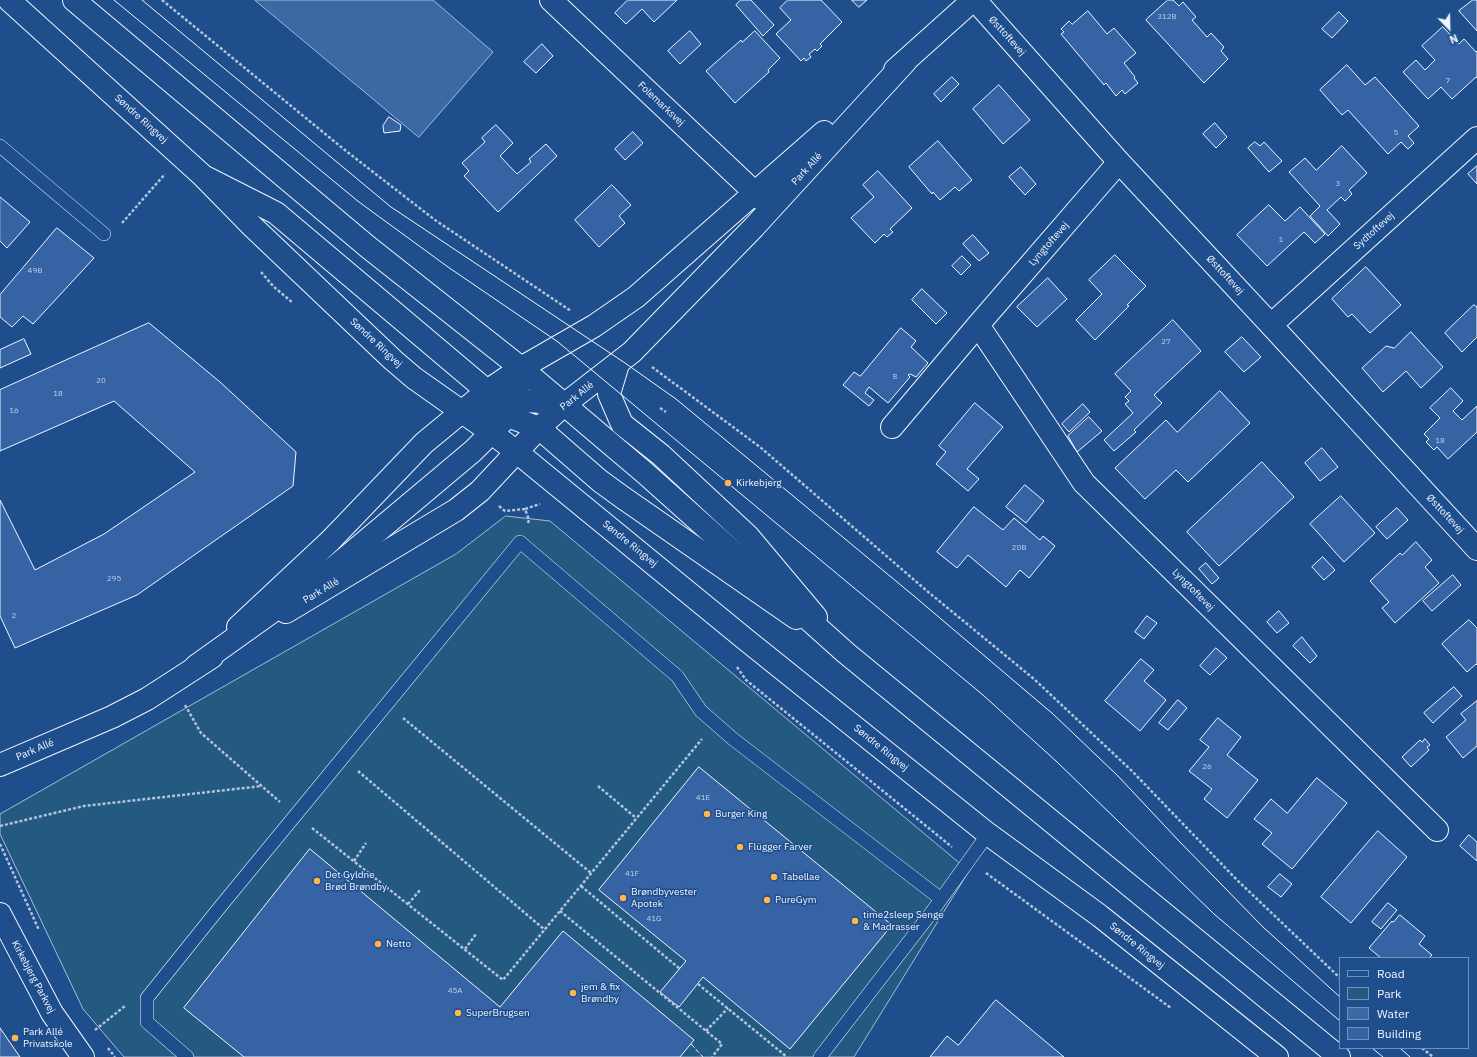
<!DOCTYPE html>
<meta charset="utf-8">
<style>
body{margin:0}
#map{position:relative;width:1477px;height:1057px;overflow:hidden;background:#1f4e8c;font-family:"IBM Plex Sans",sans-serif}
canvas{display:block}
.legend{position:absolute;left:1339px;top:957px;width:130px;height:92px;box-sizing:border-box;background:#1f4e8c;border:1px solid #7391ba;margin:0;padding:5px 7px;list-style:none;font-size:12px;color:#f2f6ff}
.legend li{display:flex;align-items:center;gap:8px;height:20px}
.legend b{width:20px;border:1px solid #7391ba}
.north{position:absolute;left:1429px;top:8px;width:40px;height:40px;-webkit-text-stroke:3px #1f4e8c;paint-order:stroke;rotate:157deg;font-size:11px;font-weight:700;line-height:16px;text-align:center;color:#f2f6ff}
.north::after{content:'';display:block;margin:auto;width:14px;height:18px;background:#f2f6ff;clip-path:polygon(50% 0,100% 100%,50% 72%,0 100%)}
</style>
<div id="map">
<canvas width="1477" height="1057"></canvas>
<ul class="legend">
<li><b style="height:5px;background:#1f4e8c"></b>Road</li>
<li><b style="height:11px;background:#245a82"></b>Park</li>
<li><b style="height:11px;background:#3b69a3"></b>Water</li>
<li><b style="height:11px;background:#3563a3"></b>Building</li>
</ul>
<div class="north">N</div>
</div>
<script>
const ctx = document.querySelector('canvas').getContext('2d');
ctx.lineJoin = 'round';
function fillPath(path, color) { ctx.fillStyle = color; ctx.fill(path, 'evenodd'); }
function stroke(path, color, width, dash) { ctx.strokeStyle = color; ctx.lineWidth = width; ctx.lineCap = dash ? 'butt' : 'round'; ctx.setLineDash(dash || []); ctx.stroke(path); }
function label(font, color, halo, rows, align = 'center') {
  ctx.font = font + ' "IBM Plex Sans",sans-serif'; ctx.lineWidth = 3; ctx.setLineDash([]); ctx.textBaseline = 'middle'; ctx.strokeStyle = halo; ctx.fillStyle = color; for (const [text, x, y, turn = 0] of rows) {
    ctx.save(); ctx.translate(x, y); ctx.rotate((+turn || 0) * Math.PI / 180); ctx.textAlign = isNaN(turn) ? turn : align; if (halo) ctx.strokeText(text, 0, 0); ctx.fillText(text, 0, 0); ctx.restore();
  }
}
const green = new Path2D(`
 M 506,516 L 550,521 L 969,871 L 854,1057 L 124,1057 L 83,1009 L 0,834 L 0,814 L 456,554 Z`);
const water = new Path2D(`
 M 255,0 L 433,0 L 493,52 L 419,137 Z`);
const building = new Path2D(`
 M 628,0 L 677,0 L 654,22 L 642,9 L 626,24 L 615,13 Z
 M 741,0 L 751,0 L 774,25 L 763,36 L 736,5 Z
 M 788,0 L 821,0 L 842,22 L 820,44 L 822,46 L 817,51 L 815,49 L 809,54 L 811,57 L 806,61 L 804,58 L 801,61 L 776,34 L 791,20 L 780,8 Z
 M 852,0 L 867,0 L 859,7 Z
 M 1168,0 L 1173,0 L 1179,6 L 1183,2 L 1196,17 L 1192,20 L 1207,37 L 1211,33 L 1224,47 L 1221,51 L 1228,59 L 1204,83 L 1146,20 Z
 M 1473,0 L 1477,0 L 1477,31 L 1459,11 Z
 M 1088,11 L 1107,34 L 1114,28 L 1136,53 L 1124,63 L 1135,77 L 1134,78 L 1138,83 L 1125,94 L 1122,90 L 1116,96 L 1106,83 L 1104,85 L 1061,34 L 1064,32 L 1061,29 L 1069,21 L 1072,24 Z
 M 1339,12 L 1348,21 L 1332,38 L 1322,29 Z
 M 1443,27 L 1459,44 L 1464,39 L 1476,52 L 1477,51 L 1477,78 L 1476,77 L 1452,99 L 1441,87 L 1428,99 L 1403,72 L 1416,60 L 1425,70 L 1435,60 L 1422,46 Z
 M 690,31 L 701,44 L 680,64 L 668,51 Z
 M 755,31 L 780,58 L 768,70 L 769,72 L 735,103 L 706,71 L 741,40 L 742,42 Z
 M 542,44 L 553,56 L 536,73 L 524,62 Z
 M 1347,65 L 1365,85 L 1375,77 L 1419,126 L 1408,136 L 1414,143 L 1408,149 L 1401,142 L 1388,154 L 1348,110 L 1342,115 L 1320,90 Z
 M 952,77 L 959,84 L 941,102 L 934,94 Z
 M 999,85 L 1030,120 L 1003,144 L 973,109 Z
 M 389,117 L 401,125 L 400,131 L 384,133 L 383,126 Z
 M 1215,123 L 1227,137 L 1216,148 L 1203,134 Z
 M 496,125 L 513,143 L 500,156 L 517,174 L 531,162 L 529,159 L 546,144 L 557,156 L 498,212 L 464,176 L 469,171 L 462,163 L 485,142 L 482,138 Z
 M 633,132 L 643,143 L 625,160 L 615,149 Z
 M 938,141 L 972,180 L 959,191 L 955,187 L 940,200 L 933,192 L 932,194 L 909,167 Z
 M 1255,142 L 1260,146 L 1264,142 L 1282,161 L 1269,172 L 1248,148 Z
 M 1342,146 L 1367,173 L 1349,190 L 1352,194 L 1345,201 L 1341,197 L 1327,210 L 1340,224 L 1328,236 L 1310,216 L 1320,206 L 1289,172 L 1305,158 L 1316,170 Z
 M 1477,166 L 1477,184 L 1468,174 Z
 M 1021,167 L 1036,184 L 1025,195 L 1009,177 Z
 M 878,171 L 912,208 L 890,229 L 893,232 L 887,237 L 884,234 L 875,243 L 851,218 L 874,197 L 863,185 Z
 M 612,185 L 631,205 L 619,216 L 625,223 L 599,247 L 575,220 Z
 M 0,197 L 30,222 L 7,248 L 0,241 Z
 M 1269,205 L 1285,221 L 1300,207 L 1325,234 L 1315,243 L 1304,232 L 1267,266 L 1237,235 Z
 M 57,228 L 94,258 L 33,324 L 23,316 L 12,327 L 0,317 L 0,295 Z
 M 973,235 L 989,253 L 979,261 L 963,244 Z
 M 1115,255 L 1146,286 L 1127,305 L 1129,306 L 1095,340 L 1076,320 L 1102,294 L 1089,280 Z
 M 962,256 L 971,265 L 961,275 L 952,266 Z
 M 1366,267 L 1401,305 L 1370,333 L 1352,314 L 1348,317 L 1332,299 Z
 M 1048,278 L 1067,299 L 1037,327 L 1017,307 Z
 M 922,289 L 947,313 L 936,324 L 912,300 Z
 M 1474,305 L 1477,307 L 1477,337 L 1462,352 L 1445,333 Z
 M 1173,320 L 1201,351 L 1154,395 L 1162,403 L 1134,430 L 1136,432 L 1114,451 L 1104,440 L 1133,413 L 1125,404 L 1129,401 L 1125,397 L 1131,391 L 1115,374 Z
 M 149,323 L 220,382 L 296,452 L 293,486 L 137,595 L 15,648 L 0,616 L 0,500 L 35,570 L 104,534 L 195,472 L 114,401 L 0,451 L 0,390 Z
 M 901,328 L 916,341 L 911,347 L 928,363 L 916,377 L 910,374 L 908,375 L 910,377 L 888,403 L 869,387 L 865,393 L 874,400 L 869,406 L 843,385 L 854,372 L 860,376 Z
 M 1411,332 L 1443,367 L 1421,388 L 1406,371 L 1383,392 L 1362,368 L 1386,346 L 1394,348 Z
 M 1242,337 L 1261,357 L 1244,372 L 1225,352 Z
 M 24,339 L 31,354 L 0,368 L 0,350 Z
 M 1451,388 L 1463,401 L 1453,411 L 1462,420 L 1477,406 L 1477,432 L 1448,459 L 1437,447 L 1434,450 L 1426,442 L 1429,439 L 1424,434 L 1440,418 L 1430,408 Z
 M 1220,391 L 1250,423 L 1188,482 L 1176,470 L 1145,499 L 1115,468 L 1166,420 L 1177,432 Z
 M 975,403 L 1003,427 L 967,469 L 979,479 L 968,491 L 936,464 L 946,452 L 939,446 Z
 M 1083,404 L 1090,412 L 1069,432 L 1062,424 Z
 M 1089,417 L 1102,431 L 1077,452 L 1068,436 Z
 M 1322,448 L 1338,467 L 1320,481 L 1305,463 Z
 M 1262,462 L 1294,497 L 1219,566 L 1187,532 Z
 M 1025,485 L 1044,501 L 1026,523 L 1006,507 Z
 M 1341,496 L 1375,533 L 1344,562 L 1310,524 Z
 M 974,507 L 1003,530 L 1014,518 L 1040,540 L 1043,536 L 1055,546 L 1029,578 L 1020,570 L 1006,587 L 968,555 L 957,568 L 937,552 Z
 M 1397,508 L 1408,520 L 1387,539 L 1376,527 Z
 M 1416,542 L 1432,560 L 1425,567 L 1439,583 L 1395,623 L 1382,608 L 1389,602 L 1370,581 L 1400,553 L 1402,555 Z
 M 1323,557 L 1335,570 L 1324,580 L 1312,567 Z
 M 1206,563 L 1219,578 L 1212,584 L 1199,569 Z
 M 1453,575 L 1461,585 L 1432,611 L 1423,601 Z
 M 1279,611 L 1289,623 L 1277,633 L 1267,622 Z
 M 1147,616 L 1157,623 L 1144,639 L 1135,632 Z
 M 1469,620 L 1477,628 L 1477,665 L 1476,664 L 1467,672 L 1442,644 Z
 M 1302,637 L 1317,656 L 1310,663 L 1293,646 Z
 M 1216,648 L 1227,658 L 1210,675 L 1200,666 Z
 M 1141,659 L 1154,670 L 1144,681 L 1166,700 L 1140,731 L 1105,701 Z
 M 1454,687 L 1462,696 L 1433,723 L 1424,713 Z
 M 1178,700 L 1187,708 L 1168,730 L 1159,723 Z
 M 1477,701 L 1477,746 L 1463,758 L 1446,737 L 1466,720 L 1461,714 Z
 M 1218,718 L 1241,737 L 1227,755 L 1258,780 L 1227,818 L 1204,799 L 1212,789 L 1189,771 L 1209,747 L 1200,740 Z
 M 1425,739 L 1430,745 L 1427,747 L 1429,750 L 1411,767 L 1402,757 L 1420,740 L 1422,742 Z
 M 699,767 L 892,925 L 790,1049 L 703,977 L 679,1007 L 660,992 L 686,961 L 599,890 Z
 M 1317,778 L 1347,803 L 1292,869 L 1262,844 L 1272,833 L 1254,819 L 1271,799 L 1287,813 Z
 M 1378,831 L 1407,857 L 1351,923 L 1321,897 Z
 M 1469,835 L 1477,842 L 1477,861 L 1460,846 Z
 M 310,849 L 500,1007 L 563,931 L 694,1040 L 680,1057 L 244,1057 L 184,1008 Z
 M 1280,874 L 1292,884 L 1281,897 L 1268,887 Z
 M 1388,903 L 1397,910 L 1381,929 L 1372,922 Z
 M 1400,915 L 1425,936 L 1419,944 L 1432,955 L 1429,958 L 1381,958 L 1369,948 L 1392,921 L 1393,922 Z
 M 996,1000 L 1064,1057 L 930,1057 L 947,1036 L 958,1045 Z
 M 0,1028 L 20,1057 L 0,1057 Z`);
const path = new Path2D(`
 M 162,0 L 346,151 L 435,220 L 571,311
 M 122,223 L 165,174
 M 261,272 L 274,287 L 293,303
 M 652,367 L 760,447 L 927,591 L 1034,679 L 1133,772 L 1237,880 L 1340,978
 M 660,408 L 666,412
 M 499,506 L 505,511 L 525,509
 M 528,523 L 529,520 L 525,509 L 540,504
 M 737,667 L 746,680 L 952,847
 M 185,705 L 201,733 L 280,802
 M 403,718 L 591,873
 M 358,771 L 545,930
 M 598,786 L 636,818
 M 0,826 L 84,806 L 262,786
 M 312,828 L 503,980 L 702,739
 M 0,844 L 39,930
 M 354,861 L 366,843
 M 986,873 L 1171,1008
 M 581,886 L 680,969
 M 408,904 L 421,889
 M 560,911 L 722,1044 L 712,1057
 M 465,949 L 476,934
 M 698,984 L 787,1057
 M 95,1030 L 125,1006
 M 706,1031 L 728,1008
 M 108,1048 L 115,1057
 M 1422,1048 L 1433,1057`);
const service = new Path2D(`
 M 0,146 L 104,234
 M 187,1057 L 147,1022 L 147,998 L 220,907 L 520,542 L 677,676 L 701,711 L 733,739 L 941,899
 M 820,1057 L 931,913 L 988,834`);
const minor = new Path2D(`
 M 551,0 L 769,206
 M 975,0 L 1119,162 L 1271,325 L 1477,549
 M 978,325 L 1084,483 L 1437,830
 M 1271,325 L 1477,138
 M 892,427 L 978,325 L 1119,162
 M 0,914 L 52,1013 L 83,1057`);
const tertiary = new Path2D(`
 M 895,70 L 973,0
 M 207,178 L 276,213 L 487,391 L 516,400 L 565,404
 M 618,364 L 609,394 L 622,424 L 661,455 L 748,536 L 816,617
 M 463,412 L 508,416 L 539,428 L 600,481 L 622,497 L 796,618
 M 286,612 L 456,510 L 480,491 L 539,428 L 565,404 L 632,352 L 754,227 L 906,61
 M 238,627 L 330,541 L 424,443 L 487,391 L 521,368 L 594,326 L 636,297 L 824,132
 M 0,765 L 112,717 L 147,699 L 212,657`);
const primary = new Path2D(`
 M 9,0 L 202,175 L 253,227 L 393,360 L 414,378 L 492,433 L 518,453 L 745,639 L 988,834 L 1100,916 L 1277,1057
 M 74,0 L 368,247 L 521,368 L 645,473 L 846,653 L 1339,1057
 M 196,666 L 336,566 L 473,451 L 508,416 L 516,400 L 521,368`);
const tram = new Path2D(`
 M 114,0 L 359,202 L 448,267 L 558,342 L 983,695 L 1056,761 L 1214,914 L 1340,1021
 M 142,0 L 391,207 L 625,363 L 676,399 L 914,596 L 1053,714 L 1117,775 L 1179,841 L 1263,927 L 1340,997
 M 1372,1048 L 1383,1057
 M 1400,1048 L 1410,1057`);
const fence = new Path2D(`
 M 691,1044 L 703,1057`);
const markers = [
 [728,483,4,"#ffb74d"],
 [707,814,4,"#ffb74d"],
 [740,847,4,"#ffb74d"],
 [774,877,4,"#ffb74d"],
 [317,881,4,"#ffb74d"],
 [623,898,4,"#ffb74d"],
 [767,900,4,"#ffb74d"],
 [855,921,4,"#ffb74d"],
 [378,944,4,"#ffb74d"],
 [573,993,4,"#ffb74d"],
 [458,1013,4,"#ffb74d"],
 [15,1038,4,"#ffb74d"]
];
const numberNames = [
 ["312B",1167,17],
 ["7",1448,81],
 ["5",1396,133],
 ["3",1338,184],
 ["1",1281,240],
 ["49B",35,271],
 ["27",1166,342],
 ["8",895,377],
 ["20",101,381],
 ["18",58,394],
 ["16",14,411],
 ["18",1440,441],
 ["20B",1019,548],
 ["295",114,579],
 ["2",14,616],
 ["26",1207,767],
 ["41E",703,798],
 ["41F",632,874],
 ["41G",654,919],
 ["45A",455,991]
];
const streetNames = [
 ["Østtoftevej",1007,36,48],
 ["Folemarksvej",661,104,43],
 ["Søndre Ringvej",141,119,42],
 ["Park Allé",807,169,-48],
 ["Sydtoftevej",1374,231,-42],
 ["Lyngtoftevej",1049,244,-49],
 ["Østtoftevej",1225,275,47],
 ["Søndre Ringvej",376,343,43],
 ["Park Allé",577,396,-39],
 ["Østtoftevej",1445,514,47],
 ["Søndre Ringvej",630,544,39],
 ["Lyngtoftevej",1193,590,45],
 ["Park Allé",321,591,-31],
 ["Søndre Ringvej",881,748,39],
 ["Park Allé",35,750,-23],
 ["Søndre Ringvej",1137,946,39],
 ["Kirkebjerg Parkvej",33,977,62]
];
const poiNames = [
 ["Kirkebjerg",736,483],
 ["Burger King",715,814],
 ["Flügger Farver",748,847],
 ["Det Gyldne",325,875],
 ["Brød Brøndby",325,887],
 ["Tabellae",782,877],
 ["Brøndbyvester",631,892],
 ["Apotek",631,904],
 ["PureGym",775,900],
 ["time2sleep Senge",863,915],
 ["& Madrasser",863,927],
 ["Netto",386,944],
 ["jem & fix",581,987],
 ["Brøndby",581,999],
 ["SuperBrugsen",466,1013],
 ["Park Allé",23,1032],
 ["Privatskole",23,1044]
];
fillPath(green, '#245a82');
stroke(green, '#a8bbd7', 1);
fillPath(water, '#3b69a3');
stroke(water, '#a8bbd7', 1);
fillPath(building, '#3563a3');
stroke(building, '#f2f6ff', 1);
stroke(service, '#f2f6ff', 14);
stroke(minor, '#f2f6ff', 24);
stroke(tertiary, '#f2f6ff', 24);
stroke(primary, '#f2f6ff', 24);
stroke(path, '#b3c4dc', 2.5, [3, 2]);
stroke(service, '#1f4e8c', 13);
stroke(minor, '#1f4e8c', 22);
stroke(tertiary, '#1f4e8c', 22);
stroke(primary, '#1f4e8c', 22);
stroke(tram, '#f2f6ff', 1);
stroke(fence, '#f2f6ff', 1, [5, 2]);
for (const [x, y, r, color] of markers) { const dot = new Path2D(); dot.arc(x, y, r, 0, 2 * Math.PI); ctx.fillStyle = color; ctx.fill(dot); stroke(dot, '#1f4e8c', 1.5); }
label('8px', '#c3d1e8', null, numberNames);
label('10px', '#f2f6ff', '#1f4e8c', streetNames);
label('10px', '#f2f6ff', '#1f4e8c', poiNames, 'left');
</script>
